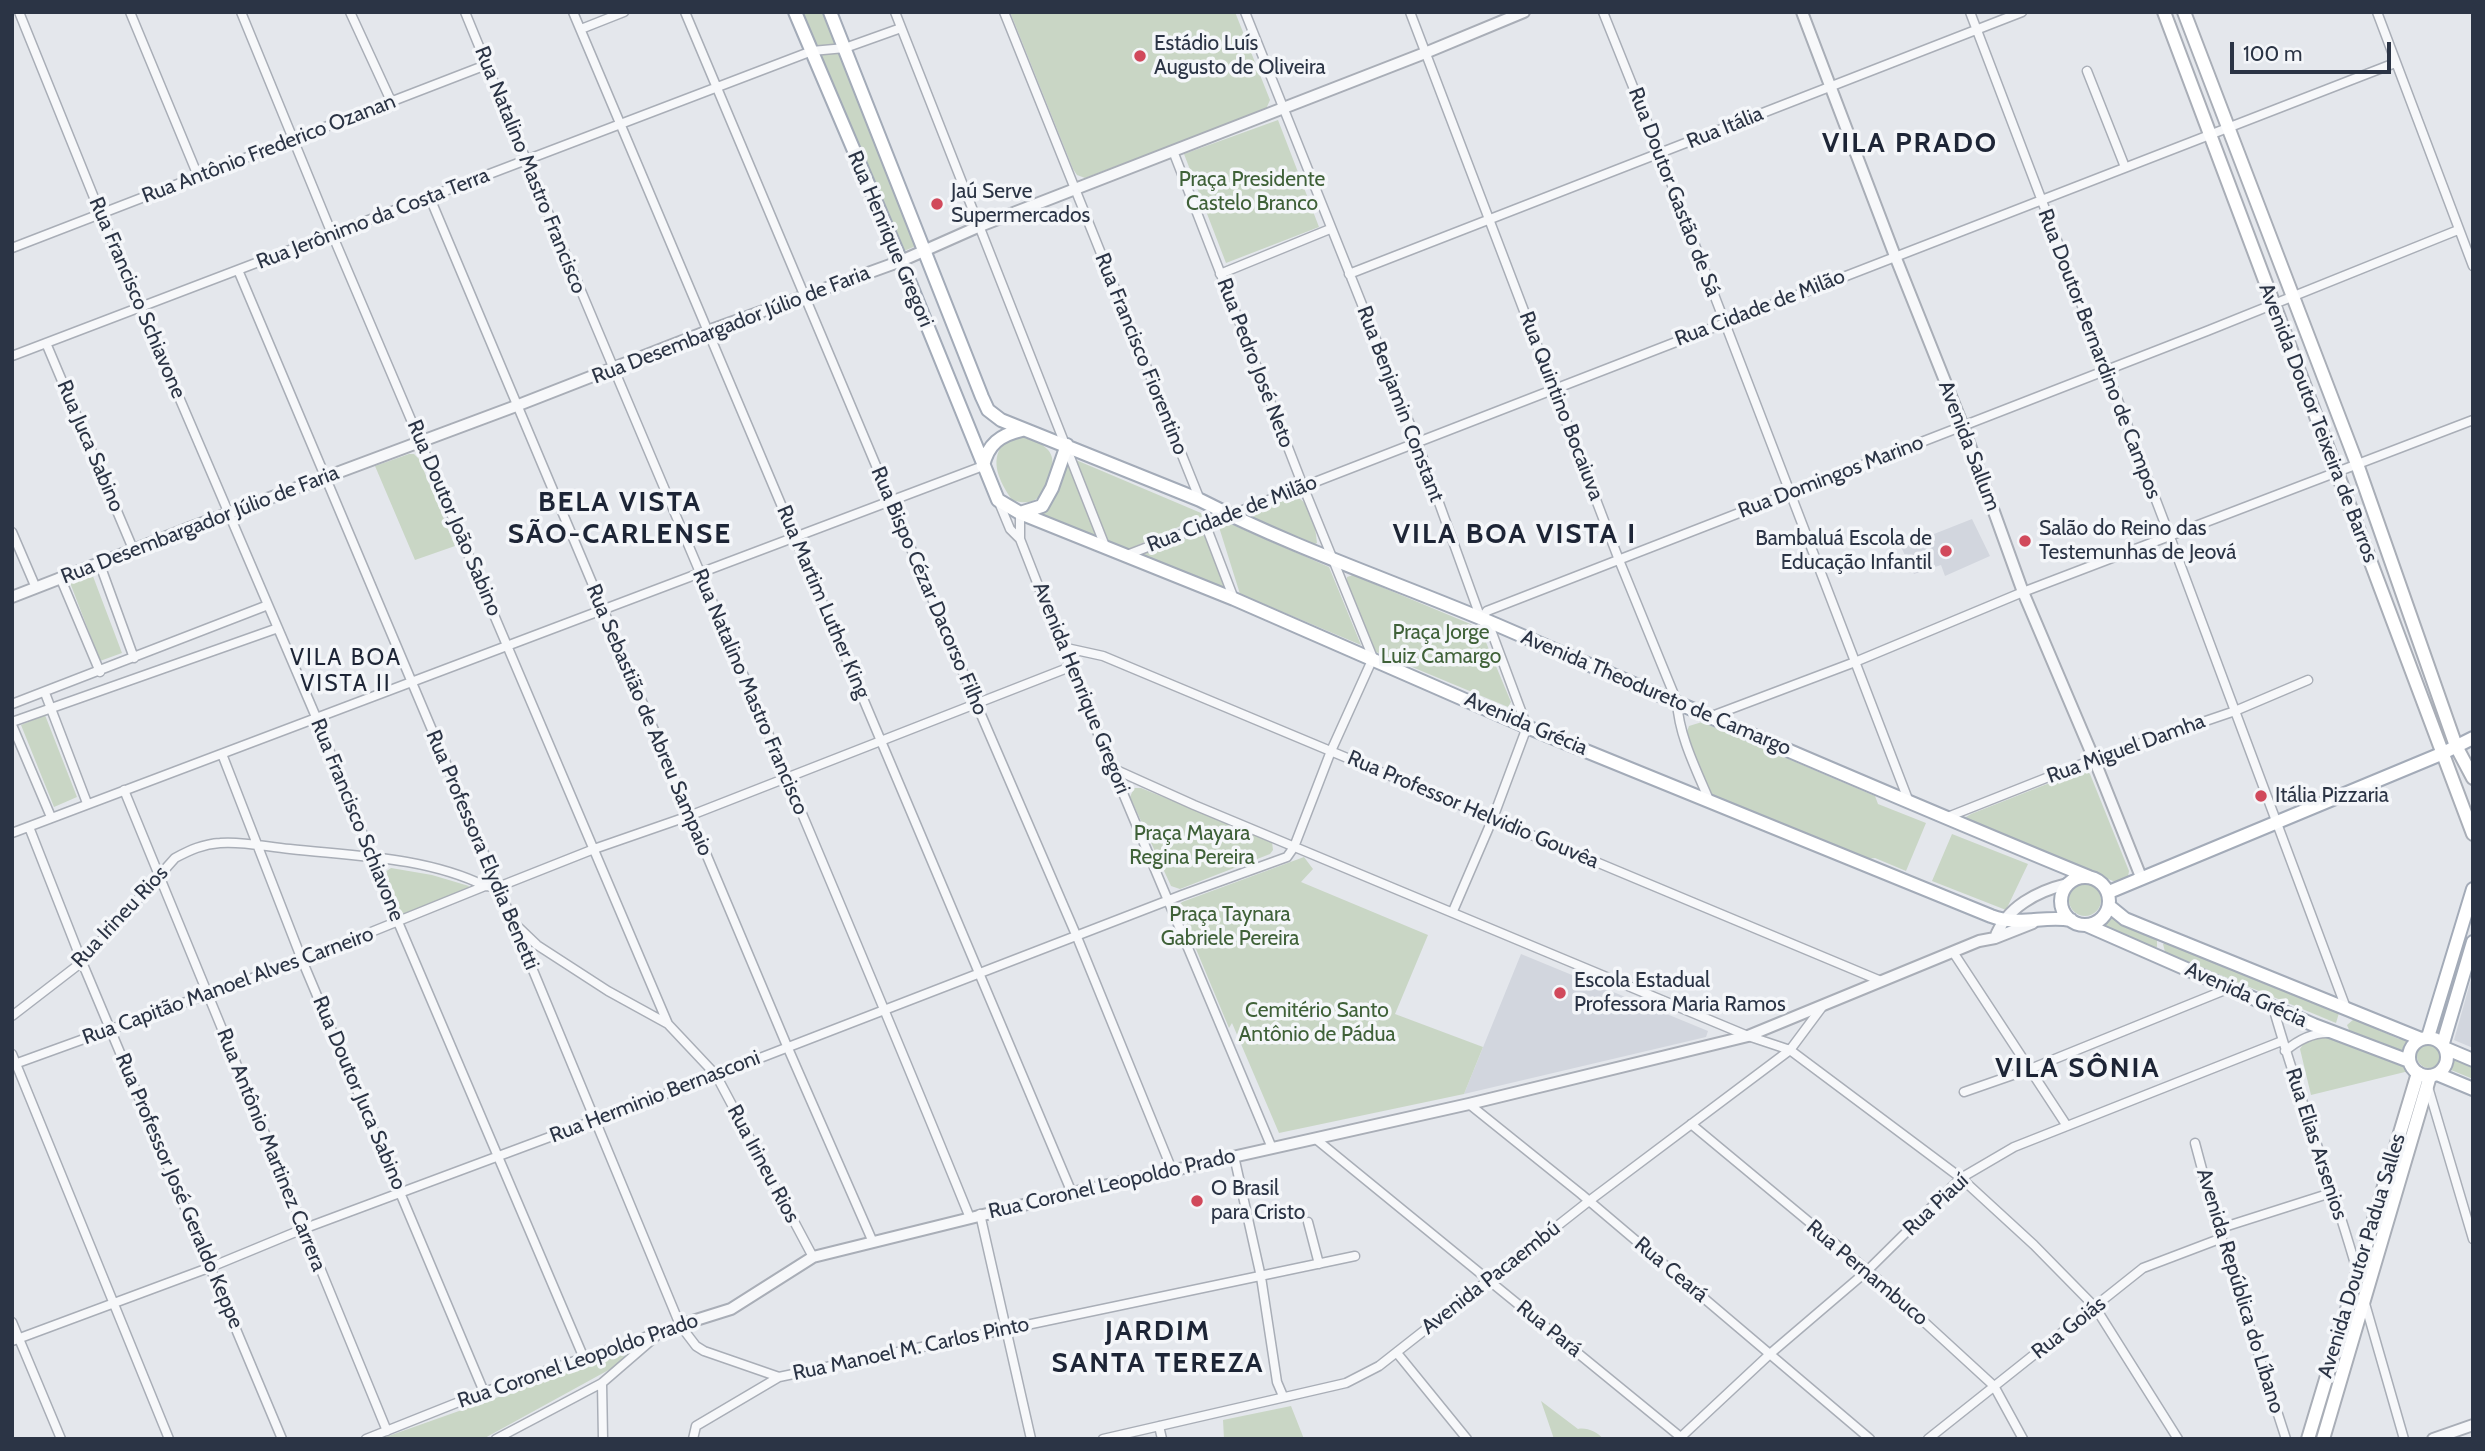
<!DOCTYPE html>
<meta charset="utf-8">
<style>
body{margin:0}
#map{position:relative;width:2485px;height:1451px;overflow:hidden;background:#e4e7ec;font-family:Cabin,sans-serif}
canvas{display:block}
.frame{position:absolute;inset:0;border:14px solid #2b3445;pointer-events:none}
.scale{position:absolute;left:2230px;top:42px;width:161px;height:32px;box-sizing:border-box;border:4px solid #2b3445;border-top:0;padding-left:9px;font-size:21px;line-height:24px;white-space:nowrap;color:#2b3445;-webkit-text-stroke:5px #f4f6f9;paint-order:stroke}
</style>
<div id="map">
<canvas width="2485" height="1451"></canvas>
<div class="frame"></div>
<div class="scale">100 m</div>
</div>
<script>
const ctx = document.querySelector('canvas').getContext('2d');
ctx.lineJoin = 'round';
function fillPath(path, color) { ctx.fillStyle = color; ctx.fill(path, 'evenodd'); }
function stroke(path, color, width, dash) { ctx.strokeStyle = color; ctx.lineWidth = width; ctx.lineCap = dash ? 'butt' : 'round'; ctx.setLineDash(dash || []); ctx.stroke(path); }
function label(font, color, halo, rows, align = 'center') {
  ctx.font = font + ' Cabin,sans-serif'; ctx.lineWidth = 7; ctx.setLineDash([]); ctx.textBaseline = 'middle'; ctx.strokeStyle = halo; ctx.fillStyle = color; for (const [text, x, y, turn = 0] of rows) {
    ctx.save(); ctx.translate(x, y); ctx.rotate((+turn || 0) * Math.PI / 180); ctx.textAlign = isNaN(turn) ? turn : align; if (halo) ctx.strokeText(text, 0, 0); ctx.fillText(text, 0, 0); ctx.restore();
  }
}
const built = new Path2D(`
 M 1972,519 L 1990,556 L 1945,576 L 1941,565 L 1914,574 L 1901,547 Z
 M 1521,954 L 1708,1031 L 1706,1037 L 1464,1094 Z
 M 2472,976 L 2473,976 L 2473,1048 L 2454,1040 Z`);
const green = new Path2D(`
 M 794,12 L 822,12 L 917,243 L 916,246 L 892,256 Z
 M 1010,12 L 1235,12 L 1270,100 L 1266,109 L 1085,178 L 1077,175 L 1073,169 Z
 M 1278,120 L 1319,227 L 1226,263 L 1184,154 Z
 M 1019,437 C 1028,438 1043,443 1049,451 C 1055,459 1052,470 1049,478 C 1042,498 1034,507 1012,500 C 1000,482 989,462 1003,444 Z
 M 409,454 L 414,454 L 419,459 L 455,546 L 415,560 L 375,466 Z
 M 1066,459 L 1099,538 L 1034,513 C 1061,504 1059,482 1066,459 Z
 M 1076,460 L 1201,513 L 1203,516 L 1129,549 L 1107,542 Z
 M 1295,497 C 1311,500 1316,529 1317,543 L 1315,544 L 1239,517 L 1240,514 Z
 M 1231,524 L 1329,567 L 1361,645 L 1240,594 L 1219,527 Z
 M 1204,532 L 1226,588 L 1225,590 L 1139,556 Z
 M 91,571 L 122,653 L 100,661 L 69,580 Z
 M 1353,575 L 1480,628 L 1511,702 L 1508,707 L 1376,652 L 1347,582 L 1347,577 Z
 M 45,715 L 77,797 L 54,807 L 21,725 Z
 M 1702,722 L 1875,796 L 1878,804 L 1926,823 L 1906,871 L 1875,858 L 1867,859 L 1710,796 L 1686,734 L 1689,726 Z
 M 2085,769 L 2090,774 L 2129,871 L 2128,877 L 2121,882 L 2113,881 L 1965,822 L 1966,817 L 1971,814 Z
 M 1134,788 L 1141,788 L 1269,840 L 1272,842 L 1273,850 L 1270,854 L 1180,889 L 1171,886 L 1130,797 Z
 M 1952,834 L 2028,864 L 2006,910 L 1932,881 Z
 M 1304,857 L 1313,869 L 1301,882 L 1428,935 L 1395,1014 L 1483,1047 L 1464,1094 L 1279,1133 L 1232,1023 L 1229,1028 L 1178,906 L 1182,902 Z
 M 391,868 L 432,875 L 469,886 L 467,891 L 402,917 L 396,915 L 381,875 Z
 M2069 900a16 16 0 1 1 32 0a16 16 0 1 1-32 0Z
 M 2116,915 L 2157,938 L 2157,947 L 2154,948 C 2138,941 2120,934 2104,926 Z
 M 2167,941 L 2339,1013 L 2336,1023 L 2165,952 L 2163,944 Z
 M 2354,1019 L 2399,1039 L 2410,1040 L 2406,1052 L 2402,1053 L 2350,1032 L 2347,1025 Z
 M 2324,1036 L 2335,1038 L 2405,1066 L 2409,1071 L 2311,1095 L 2300,1049 L 2306,1040 Z
 M2417 1056a12 12 0 1 1 24 0a12 12 0 1 1-24 0Z
 M 2455,1058 L 2473,1066 L 2473,1079 L 2451,1070 L 2451,1064 Z
 M 631,1350 L 633,1354 L 625,1361 L 483,1439 L 380,1439 Z
 M 1541,1401 L 1578,1429 C 1586,1427 1598,1432 1603,1439 L 1554,1439 Z
 M 1291,1406 L 1304,1439 L 1224,1439 L 1223,1420 Z`);
const minor = new Path2D(`
 M 19,12 L 101,215 L 316,717 L 398,922 L 583,1356
 M 130,12 L 198,176
 M 241,12 L 332,234 L 668,1024
 M 350,12 L 391,101
 M 465,12 C 630,415 806,814 970,1218
 M 573,12 L 1072,1193
 M 685,12 L 976,703 L 1077,937 L 1172,1170
 M 895,12 L 1105,546
 M 1004,12 L 1200,500
 M 1245,12 L 1417,442 L 1481,619 L 1492,633 L 1527,727 L 1493,818 L 1453,911
 M 1410,12 L 1619,560 L 1677,702 C 1679,736 1696,769 1709,800
 M 1603,12 L 1660,154 L 1909,802
 M 1970,12 L 2170,537 L 2346,1008
 M 2377,12 L 2473,266
 M 581,29 L 624,12
 M 2087,71 L 2125,167
 M 430,198 L 787,1046 L 872,1240
 M 12,248 L 486,65
 M 238,270 L 513,922 L 680,1325 L 696,1346 L 704,1351 L 779,1377
 M 1220,274 L 1330,229
 M 1349,274 L 2022,12
 M 46,343 L 133,549
 M 12,356 L 812,51 L 845,48 L 901,28
 M 998,500 L 1010,529 L 1020,539
 M 1020,513 L 1020,539 L 1070,667 L 1272,1148
 M 1206,526 L 1234,599
 M 12,532 L 36,588
 M 1127,555 L 2395,63
 M 99,562 L 134,658
 M 60,577 L 100,672
 M 1481,619 L 1487,611 L 2207,331 L 2458,230
 M 1062,647 L 1103,656 L 1881,981
 M 45,693 L 87,803
 M 12,704 L 268,605
 M 1712,716 L 1855,662 L 2023,592 L 2473,420
 M 12,722 L 278,628
 M 12,725 L 51,817
 M 222,754 L 302,960 L 484,1392
 M 1114,769 L 1194,805 L 1748,1036 L 1790,1050 L 1961,1178 L 2034,1245 L 2095,1307 L 2178,1439
 M 124,790 L 387,1431
 M 1945,818 L 2094,759 L 2235,711 L 2308,680
 M 29,827 L 82,962 L 282,1439
 M 12,833 L 983,466
 M 515,924 L 537,945 L 608,991 L 668,1024 L 716,1075 L 813,1257
 M 1953,952 L 2067,1126
 M 2273,1007 C 2298,1096 2332,1182 2357,1271
 M 12,1016 L 82,962 L 175,858 C 190,850 203,844 220,843 C 243,841 267,847 290,849 C 355,856 426,857 485,886
 M 2285,1051 C 2298,1040 2312,1032 2330,1033
 M 12,1054 L 169,1439
 M 12,1065 L 302,960 L 485,886 L 498,887 L 594,849 L 689,816 L 1070,667
 M 2428,1087 L 2473,1239
 M 1964,1092 L 2030,1069 L 2230,988
 M 1469,1104 L 1581,1194 L 1870,1439
 M 1691,1124 L 1873,1275 L 1994,1386 L 2023,1439
 M 1317,1140 L 1683,1439
 M 2195,1143 L 2218,1229 L 2286,1439
 M 1234,1156 L 1261,1277 L 1277,1382 L 1283,1396
 M 980,1214 L 1031,1439
 M 1308,1222 L 1319,1264
 M 2218,1229 L 2334,1192
 M 2364,1300 L 2404,1439
 M 12,1322 L 61,1439
 M 12,1341 L 211,1267 L 303,1229 L 716,1075 L 1182,895 L 1287,857 L 1294,847 L 1331,751 L 1373,658 L 1303,486 L 1173,151
 M 1397,1353 L 1467,1439
 M 602,1383 L 603,1439
 M 1159,1426 L 1162,1439
 M 1681,1437 L 1771,1353 L 1867,1271 L 1961,1178 L 2014,1147 L 2282,1041
 M 366,1439 L 484,1392 L 680,1325
 M 496,1439 L 602,1383 L 661,1332
 M 693,1439 L 696,1426 L 779,1377 L 1355,1256
 M 1103,1439 L 1346,1383 L 1379,1366 L 1589,1201 L 1790,1050 L 1822,1007
 M 1928,1439 L 2143,1268 L 2222,1238`);
const tertiary = new Path2D(`
 M 1802,12 L 1895,256 L 1963,426 L 2023,592 L 2094,759 L 2141,877
 M 12,597 L 192,527 L 516,406 L 708,331 L 901,261 L 980,226 L 1425,53 L 1524,12
 M 1995,938 C 2006,907 2038,891 2067,884
 M 680,1325 L 731,1309 L 813,1257 L 1072,1193 L 1469,1104 L 1748,1036 L 1979,941 L 1995,938 L 2033,923
 M 2433,1439 L 2473,1425`);
const secondary = new Path2D(`
 M 2164,12 L 2473,834
 M 2184,12 L 2357,464 L 2456,746 L 2473,778
 M 2308,1439 L 2418,1073
 M 2323,1439 L 2430,1076`);
const primary = new Path2D(`
 M 795,12 L 901,261 L 998,500 L 1020,513 L 1234,599 L 1527,727 L 1991,916 C 2020,927 2043,915 2071,920
 M 830,12 L 982,397 L 988,410 L 1001,420 L 1200,500 C 1296,549 1398,583 1497,625 C 1694,710 1891,796 2089,877
 M 983,466 C 988,444 1000,435 1022,430
 M 1020,513 L 1042,506 L 1052,488 L 1067,445
 M2061 901a24 24 0 1 1 48 0a24 24 0 1 1-48 0Z
 M 2109,892 L 2441,754 L 2473,738
 M 2109,906 L 2125,919 L 2147,928 L 2421,1039
 M 2086,925 L 2314,1025 L 2409,1061
 M 2428,1037 L 2473,889
 M2409 1057a19 19 0 1 1 38 0a19 19 0 1 1-38 0Z
 M 2443,1043 L 2473,942
 M 2447,1049 L 2473,1060
 M 2437,1074 L 2473,1089`);
const markers = [
 [1140,56,7,"#d1495b"],
 [937,204,7,"#d1495b"],
 [2025,541,7,"#d1495b"],
 [1946,551,7,"#d1495b"],
 [2261,796,7,"#d1495b"],
 [1560,993,7,"#d1495b"],
 [1197,1201,7,"#d1495b"]
];
const poiNames = [
 ["Estádio Luís",1154,44],
 ["Augusto de Oliveira",1154,68],
 ["Jaú Serve",951,192],
 ["Supermercados",951,216],
 ["Salão do Reino das",2039,529],
 ["Testemunhas de Jeová",2039,553],
 ["Bambaluá Escola de",1932,539,"right"],
 ["Educação Infantil",1932,563,"right"],
 ["Itália Pizzaria",2275,796],
 ["Escola Estadual",1574,981],
 ["Professora Maria Ramos",1574,1005],
 ["O Brasil",1211,1189],
 ["para Cristo",1211,1213]
];
const streetNames = [
 ["Rua Itália",1725,128,-22],
 ["Rua Antônio Frederico Ozanan",269,149,-21],
 ["Rua Natalino Mastro Francisco",530,170,68],
 ["Rua Doutor Gastão de Sá",1674,192,69],
 ["Rua Jerônimo da Costa Terra",373,219,-21],
 ["Rua Henrique Gregori",890,239,67],
 ["Rua Francisco Schiavone",137,298,67],
 ["Rua Cidade de Milão",1760,308,-21],
 ["Rua Desembargador Júlio de Faria",731,325,-21],
 ["Rua Francisco Fiorentino",1141,354,68],
 ["Rua Doutor Bernardino de Campos",2099,354,69],
 ["Rua Pedro José Neto",1255,363,69],
 ["Rua Benjamin Constant",1400,404,69],
 ["Rua Quintino Bocaiuva",1561,406,69],
 ["Avenida Doutor Teixeira de Barros",2318,423,69],
 ["Rua Juca Sabino",90,446,67],
 ["Avenida Sallum",1969,446,69],
 ["Rua Domingos Marino",1831,477,-21],
 ["Rua Cidade de Milão",1232,514,-21],
 ["Rua Doutor João Sabino",454,518,67],
 ["Rua Desembargador Júlio de Faria",200,525,-21],
 ["Rua Bispo Cézar Dacorso Filho",929,591,67],
 ["Rua Martim Luther King",823,602,67],
 ["Avenida Henrique Gregori",1081,688,68],
 ["Rua Natalino Mastro Francisco",750,692,67],
 ["Avenida Theodureto de Camargo",1656,693,23],
 ["Rua Sebastião de Abreu Sampaio",649,720,67],
 ["Avenida Grécia",1526,724,23],
 ["Rua Miguel Damha",2126,749,-20],
 ["Rua Professor Helvidio Gouvêa",1473,810,23],
 ["Rua Francisco Schiavone",357,820,68],
 ["Rua Professora Elydia Benetti",482,850,67],
 ["Rua Irineu Rios",120,917,-47],
 ["Rua Capitão Manoel Alves Carneiro",228,986,-20],
 ["Avenida Grécia",2246,995,24],
 ["Rua Doutor Juca Sabino",359,1093,67],
 ["Rua Herminio Bernasconi",655,1097,-21],
 ["Rua Elias Arsenios",2316,1144,72],
 ["Rua Antônio Martinez Carrera",271,1150,68],
 ["Rua Irineu Rios",763,1164,62],
 ["Rua Coronel Leopoldo Prado",1112,1184,-13],
 ["Rua Professor José Geraldo Keppe",179,1191,67],
 ["Rua Piauí",1936,1205,-43],
 ["Avenida Doutor Padua Salles",2362,1256,-73],
 ["Rua Ceará",1671,1270,40],
 ["Rua Pernambuco",1867,1273,40],
 ["Avenida Pacaembú",1491,1278,-38],
 ["Avenida República do Líbano",2240,1291,73],
 ["Rua Goiás",2069,1328,-38],
 ["Rua Pará",1549,1329,39],
 ["Rua Manoel M. Carlos Pinto",911,1349,-12],
 ["Rua Coronel Leopoldo Prado",578,1361,-19]
];
const parkNames = [
 ["Praça Presidente",1252,180],
 ["Castelo Branco",1252,204],
 ["Praça Jorge",1441,633],
 ["Luiz Camargo",1441,657],
 ["Praça Mayara",1192,834],
 ["Regina Pereira",1192,858],
 ["Praça Taynara",1230,915],
 ["Gabriele Pereira",1230,939],
 ["Cemitério Santo",1317,1011],
 ["Antônio de Pádua",1317,1035]
];
const neighbourhoodNames = [
 ["VILA BOA",346,658],
 ["VISTA II",346,684]
];
const districtNames = [
 ["VILA PRADO",1910,144],
 ["BELA VISTA",620,503],
 ["SÃO-CARLENSE",620,535],
 ["VILA BOA VISTA I",1515,535],
 ["VILA SÔNIA",2078,1069],
 ["JARDIM",1158,1332],
 ["SANTA TEREZA",1158,1364]
];
fillPath(built, '#d2d6de');
fillPath(green, '#c9d6c5');
stroke(minor, '#a9aeb7', 11);
stroke(tertiary, '#a9aeb7', 14);
stroke(secondary, '#a9aeb7', 16);
stroke(primary, '#a3abb8', 16);
stroke(minor, '#f7f8fa', 8);
stroke(tertiary, '#f7f8fa', 10);
stroke(secondary, '#fff', 12);
stroke(primary, '#fff', 12);
for (const [x, y, r, color] of markers) { const dot = new Path2D(); dot.arc(x, y, r, 0, 2 * Math.PI); ctx.fillStyle = color; ctx.fill(dot); stroke(dot, '#f4f6f9', 2.5); }
label('21px', '#2b3445', '#f4f6f9', poiNames, 'left');
label('21px', '#2b3445', '#f4f6f9', streetNames);
label('21px', '#3f6138', '#f4f6f9', parkNames);
ctx.letterSpacing = '2px';
label('23px', '#1d2536', '#f4f6f9', neighbourhoodNames);
ctx.letterSpacing = '0px';
ctx.letterSpacing = '2px';
label('bold 28px', '#1d2536', '#f4f6f9', districtNames);
ctx.letterSpacing = '0px';
</script>
